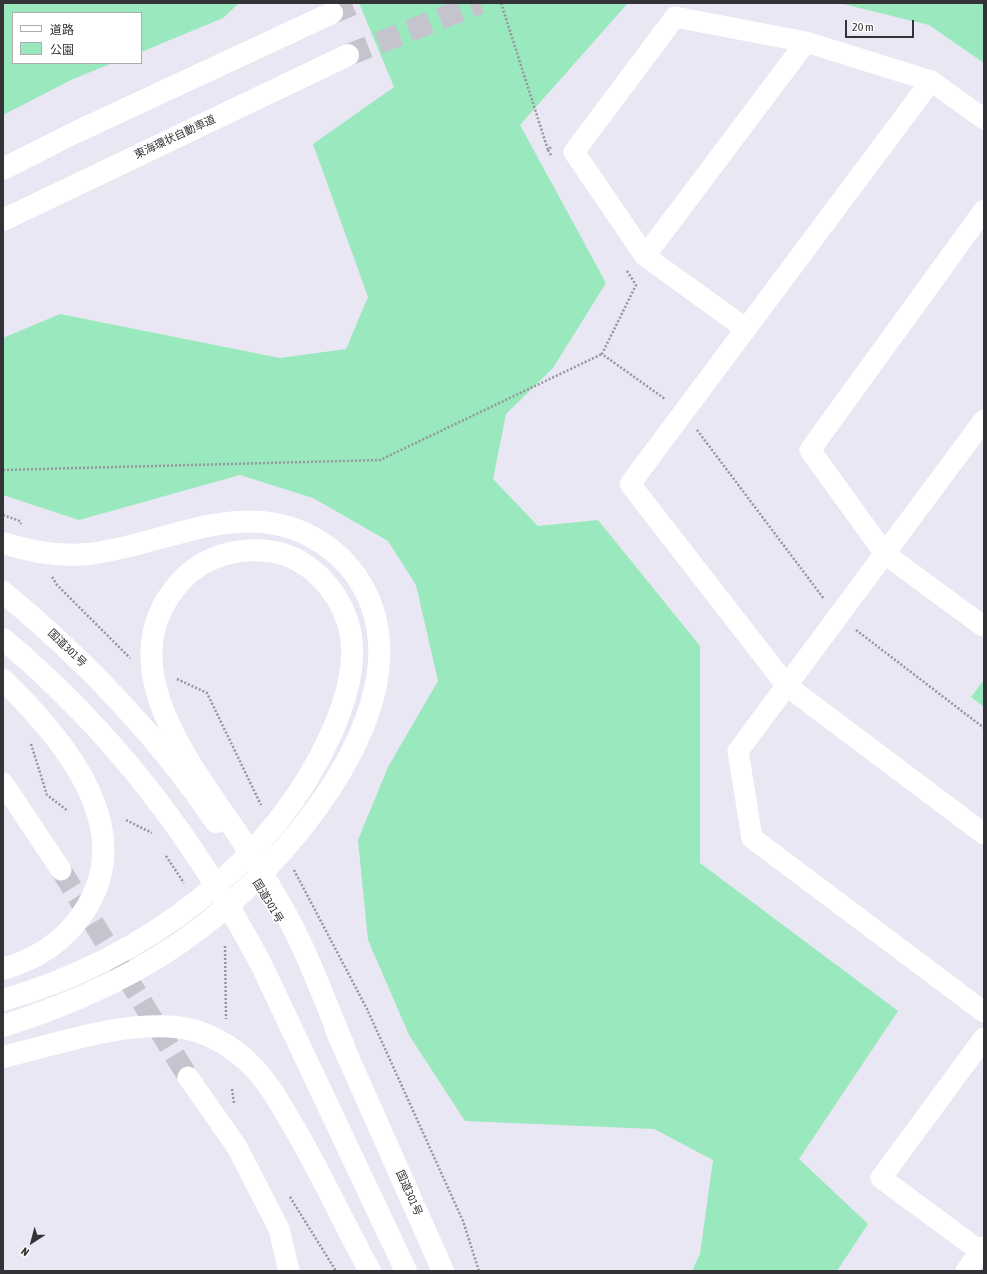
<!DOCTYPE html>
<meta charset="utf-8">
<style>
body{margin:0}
#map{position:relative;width:987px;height:1274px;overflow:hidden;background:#e9e7f3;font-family:"Asap Condensed","Noto Sans JP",sans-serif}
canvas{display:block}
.frame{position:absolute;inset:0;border:4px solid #333236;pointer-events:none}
.legend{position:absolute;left:12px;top:12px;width:130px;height:52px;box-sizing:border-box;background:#fff;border:1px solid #adadaf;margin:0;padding:5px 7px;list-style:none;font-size:12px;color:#333236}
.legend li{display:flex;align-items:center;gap:8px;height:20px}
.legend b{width:20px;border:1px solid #adadaf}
.north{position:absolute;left:12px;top:1222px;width:40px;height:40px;-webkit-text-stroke:3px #fff;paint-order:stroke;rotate:216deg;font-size:11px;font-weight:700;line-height:16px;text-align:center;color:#333236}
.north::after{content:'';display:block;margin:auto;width:14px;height:18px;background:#333236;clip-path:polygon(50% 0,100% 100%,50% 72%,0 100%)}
.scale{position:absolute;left:845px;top:20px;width:69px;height:18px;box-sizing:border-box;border:2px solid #333236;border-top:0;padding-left:5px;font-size:12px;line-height:14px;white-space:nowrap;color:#333236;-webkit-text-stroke:3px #fff;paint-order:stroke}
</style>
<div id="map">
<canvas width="987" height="1274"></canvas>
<div class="frame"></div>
<ul class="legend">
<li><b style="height:5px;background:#fff"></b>道路</li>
<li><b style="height:11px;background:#99e8be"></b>公園</li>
</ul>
<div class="north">N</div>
<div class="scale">20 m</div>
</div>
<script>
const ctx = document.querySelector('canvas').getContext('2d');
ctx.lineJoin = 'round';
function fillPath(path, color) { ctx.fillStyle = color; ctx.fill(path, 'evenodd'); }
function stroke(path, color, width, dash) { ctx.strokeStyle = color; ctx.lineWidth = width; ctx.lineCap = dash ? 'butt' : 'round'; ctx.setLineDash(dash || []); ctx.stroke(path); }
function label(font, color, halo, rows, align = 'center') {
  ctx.font = font + ' "Asap Condensed","Noto Sans JP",sans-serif'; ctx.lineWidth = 3.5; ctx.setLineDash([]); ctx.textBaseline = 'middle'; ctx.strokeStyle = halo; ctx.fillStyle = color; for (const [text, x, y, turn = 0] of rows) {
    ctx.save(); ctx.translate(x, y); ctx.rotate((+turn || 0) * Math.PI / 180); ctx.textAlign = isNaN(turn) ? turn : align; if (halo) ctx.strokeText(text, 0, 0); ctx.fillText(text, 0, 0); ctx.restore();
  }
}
const green = new Path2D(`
 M 3,3 L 239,3 L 223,18 L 141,52 L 141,13 L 13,13 L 13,63 L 113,63 L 73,79 L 3,115 Z
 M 359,3 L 628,3 L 520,125 L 606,283 L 553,368 L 506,414 L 493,479 L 538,526 L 598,520 L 700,646 L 700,863 L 898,1011 L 799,1159 L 868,1224 L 837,1271 L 692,1271 L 700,1254 L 713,1160 L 654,1129 L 465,1121 L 409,1035 L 368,940 L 358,840 L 388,767 L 438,681 L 416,585 L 388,541 L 313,498 L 240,475 L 79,520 L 3,495 L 3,338 L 60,314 L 280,358 L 346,349 L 368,297 L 313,144 L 394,87 Z
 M 839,3 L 984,3 L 984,63 L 929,25 Z
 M 984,680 L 984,707 L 971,697 Z`);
const minorTunnel = new Path2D(`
 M 61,870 L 188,1077`);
const motorwayTunnel = new Path2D(`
 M 332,13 L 356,3
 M 348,55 L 480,3`);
const path = new Path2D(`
 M 501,3 L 548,150
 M 551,155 L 548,150 L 552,146
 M 627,271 L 636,285 L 602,354 L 665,399
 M 697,430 L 824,599
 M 3,470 L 380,460 L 602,354
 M 3,515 L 20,521 L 21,524
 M 52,577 L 57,585 L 130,658
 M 856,630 L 984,728
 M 177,679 L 207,693 L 261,805
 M 31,744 L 47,795 L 68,811
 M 126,820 L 152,833
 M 166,856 L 184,883
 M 294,870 L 367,1009 L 463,1221 L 479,1271
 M 225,946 L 226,1019
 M 232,1089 L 234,1103
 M 290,1197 L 336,1271`);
const minor = new Path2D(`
 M 931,81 L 630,484 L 787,686 L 984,834
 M 984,210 L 810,450 L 885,554 L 983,626 L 984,624
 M 645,256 L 806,42
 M 746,329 L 645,256 L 574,152 L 675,17 L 806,42 L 931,81 L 984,119
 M 984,420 L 738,751 L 752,838 L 984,1012
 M 3,783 L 61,870
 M 984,1038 L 881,1178 L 984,1254
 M 188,1077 L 237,1147 L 279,1229 L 289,1271
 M 966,1271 L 984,1247`);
const trunk = new Path2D(`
 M 3,592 C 84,659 157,735 216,822
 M 3,639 C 113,731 195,839 262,966 L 406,1271
 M 336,1030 L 443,1271`);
const motorway = new Path2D(`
 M 3,169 L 72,134 L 332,13
 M 3,220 L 348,55
 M 3,543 C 31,552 58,557 88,554 C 163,546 239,497 312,537 C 341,553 363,578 373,610 C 409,720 284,864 203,926 C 143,973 75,1003 3,1026
 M 3,680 C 62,737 141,829 83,913 C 64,942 37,959 3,969
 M 3,1000 C 142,960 272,866 332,732 C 347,698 360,656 347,620 C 336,588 309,559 275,552 C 241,546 205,555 181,581 C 107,662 189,762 237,833 C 255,860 271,888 287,916 C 310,957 325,1003 344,1046
 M 3,1057 C 59,1044 117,1022 176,1027 C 203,1029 233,1046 252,1066 C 270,1084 282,1107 295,1129 C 322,1175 344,1224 370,1271`);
const streetNames = [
 ["東海環状自動車道",175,137,-25],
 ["国道301号",67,648,44],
 ["国道301号",268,901,59],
 ["国道301号",409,1193,66]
];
fillPath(green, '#99e8be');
stroke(minorTunnel, '#c5c3cd', 21, [21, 10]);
stroke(motorwayTunnel, '#c5c3cd', 22, [22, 11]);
stroke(path, '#96959d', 2.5, [2, 2]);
stroke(minor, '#fff', 21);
stroke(trunk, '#fff', 22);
stroke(motorway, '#fff', 22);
label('11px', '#333236', '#fff', streetNames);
</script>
